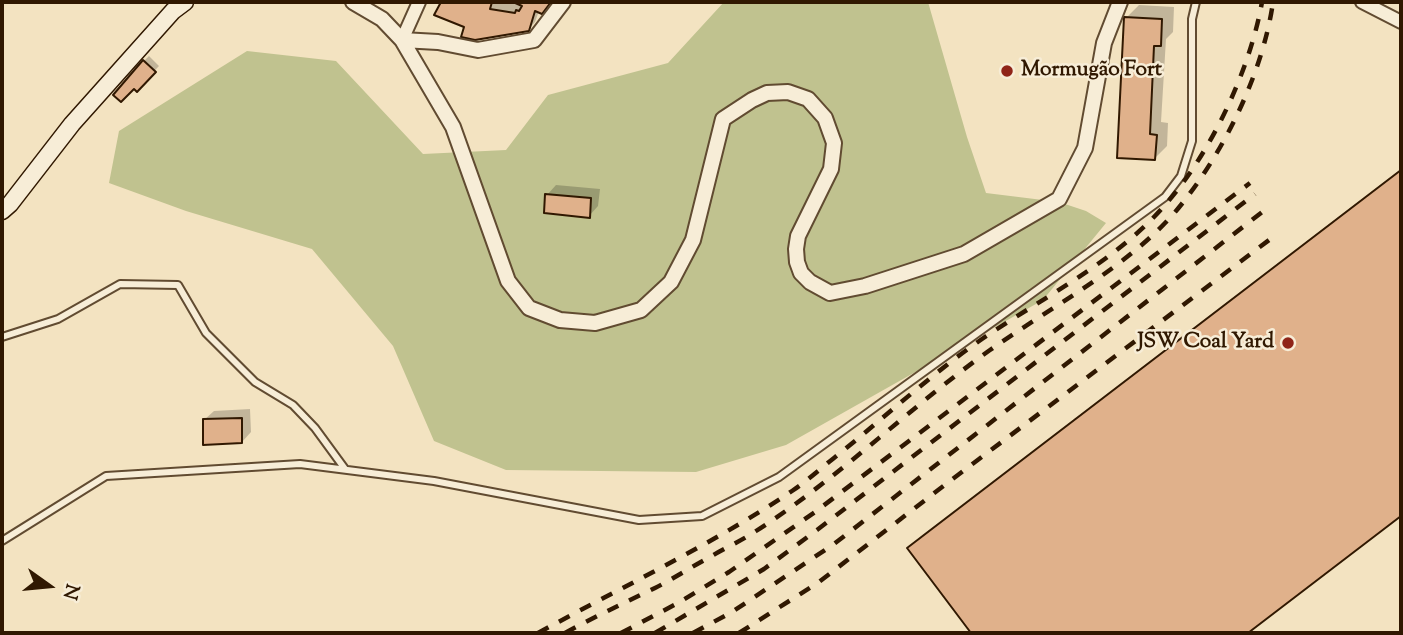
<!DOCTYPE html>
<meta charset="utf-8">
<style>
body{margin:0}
#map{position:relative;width:1403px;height:635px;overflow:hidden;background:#f3e3c1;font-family:"Sorts Mill Goudy",serif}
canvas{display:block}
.frame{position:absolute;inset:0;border:4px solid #301801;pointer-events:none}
.north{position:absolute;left:14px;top:551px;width:70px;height:70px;-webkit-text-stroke:5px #f7edd7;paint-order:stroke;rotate:105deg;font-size:19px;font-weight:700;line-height:28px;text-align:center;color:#301801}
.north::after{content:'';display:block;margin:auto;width:24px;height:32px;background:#301801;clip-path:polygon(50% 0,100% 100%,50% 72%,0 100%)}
</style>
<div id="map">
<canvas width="1403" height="635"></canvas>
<div class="frame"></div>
<div class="north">N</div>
</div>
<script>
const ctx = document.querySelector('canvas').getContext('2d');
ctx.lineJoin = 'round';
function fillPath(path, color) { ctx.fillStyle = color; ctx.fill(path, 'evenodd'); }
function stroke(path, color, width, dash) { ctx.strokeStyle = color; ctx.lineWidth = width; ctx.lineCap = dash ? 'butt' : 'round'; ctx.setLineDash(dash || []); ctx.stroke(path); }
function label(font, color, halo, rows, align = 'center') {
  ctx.font = font + ' "Sorts Mill Goudy",serif'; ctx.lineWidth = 5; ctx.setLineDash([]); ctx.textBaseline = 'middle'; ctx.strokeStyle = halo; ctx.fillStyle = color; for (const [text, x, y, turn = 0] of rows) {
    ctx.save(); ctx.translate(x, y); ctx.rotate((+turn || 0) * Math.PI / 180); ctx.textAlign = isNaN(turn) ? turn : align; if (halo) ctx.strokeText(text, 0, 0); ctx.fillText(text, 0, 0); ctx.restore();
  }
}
const green = new Path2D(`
 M 724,2 L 928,2 L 967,137 L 986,193 L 1059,202 L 1086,211 L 1106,223 L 1043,300 L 786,445 L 696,472 L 506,470 L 434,441 L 393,346 L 312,249 L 186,211 L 109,183 L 119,131 L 247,51 L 336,61 L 423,154 L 506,150 L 548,95 L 668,63 Z`);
const shadow = new Path2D(`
 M 442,2 L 551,2 L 539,11 L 535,22 L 528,30 L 466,26 L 437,14 Z
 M 1139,5 L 1174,7 L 1173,32 L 1166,39 L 1161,122 L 1168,123 L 1167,146 L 1154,159 L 1126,18 Z
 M 149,56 L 159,66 L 137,89 L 134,87 L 144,61 Z
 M 1401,169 L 1401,514 L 1246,633 L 973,633 L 909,549 L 921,536 Z
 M 556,185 L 600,189 L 598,206 L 589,216 L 547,195 Z
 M 250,409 L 251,432 L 242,442 L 204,420 L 214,411 Z`);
const building = new Path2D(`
 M 441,2 L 492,2 L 490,9 L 515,13 L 516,10 L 519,11 L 522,6 L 513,2 L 551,2 L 542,14 L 535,11 L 529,31 L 475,40 L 461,37 L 464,27 L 434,15 Z
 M 1124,17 L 1162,19 L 1161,46 L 1154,46 L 1150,134 L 1157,135 L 1155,160 L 1117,158 Z
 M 143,60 L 156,72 L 137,92 L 134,89 L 121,102 L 113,95 Z
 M 1401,170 L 1401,516 L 1248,633 L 971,633 L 907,548 Z
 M 545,194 L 591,198 L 590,218 L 544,213 Z
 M 242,418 L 242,443 L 203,445 L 203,419 Z`);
const service = new Path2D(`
 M 2,337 L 58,319 L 120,284 L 178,285 L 206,333 L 255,382 L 293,405 L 315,428 L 345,469
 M 2,541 L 106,476 L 300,464 L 434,481 L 639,520 L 702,516 L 779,477 L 1165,197 L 1181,176 L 1192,141 L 1192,19 L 1196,2`);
const minor = new Path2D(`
 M 1362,2 L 1401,22
 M 402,40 L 419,2`);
const tertiary = new Path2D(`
 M 353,2 L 382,19 L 402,40 L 453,127 L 508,281 L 529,308 L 560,320 L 595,323 L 641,310 L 671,282 L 693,240 L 723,119 L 752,100 L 767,93 L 788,92 L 808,99 L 825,118 L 834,143 L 831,169 L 798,236 L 796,249 L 797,262 L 801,273 L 810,282 L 830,293 L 865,286 L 964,254 L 1059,199 L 1085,148 L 1104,43 L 1120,2
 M 402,40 L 438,42 L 478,50 L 534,40 L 563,2`);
const secondary = new Path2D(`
 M 2,211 L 10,204 L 72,124 L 173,11 L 185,2`);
const rail = new Path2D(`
 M 538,633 C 622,587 713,544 792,491 C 807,481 820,469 834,458 C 883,419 930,375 982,339 C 1042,298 1118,260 1165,205 C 1211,153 1250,70 1262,2
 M 565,633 C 594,617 624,603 655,588 C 673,579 691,567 710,557 C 725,548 741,541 756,531 C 839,478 910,407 990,350 C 1051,307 1128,267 1176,211 C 1223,155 1263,73 1273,2
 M 621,633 L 678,603 L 729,572 L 815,512 L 1250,183
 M 655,633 L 764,569 L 817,530 L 1255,194
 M 693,633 L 732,612 L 834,544 L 1266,209
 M 739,633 L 819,582 L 946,484 L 1277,234`);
const markers = [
 [1007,71,7,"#8f2418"],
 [1288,343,7,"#8f2418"]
];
const poiNames = [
 ["Mormugão Fort",1021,71],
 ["JSW Coal Yard",1274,343,"right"]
];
fillPath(green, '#c0c28f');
fillPath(shadow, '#0003');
fillPath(building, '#e0b18b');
stroke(building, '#301801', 2);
stroke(service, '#614b31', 10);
stroke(minor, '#614b31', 16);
stroke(tertiary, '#614b31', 18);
stroke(secondary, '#301801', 19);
stroke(service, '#f7edd7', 6);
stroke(minor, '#f7edd7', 12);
stroke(tertiary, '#f7edd7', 14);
stroke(secondary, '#f7edd7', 16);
stroke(rail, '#301801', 4.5, [12, 12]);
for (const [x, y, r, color] of markers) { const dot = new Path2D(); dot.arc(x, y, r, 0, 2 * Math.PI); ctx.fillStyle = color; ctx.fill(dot); stroke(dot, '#f7edd7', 2.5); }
label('bold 21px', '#301801', '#f7edd7', poiNames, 'left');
</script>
